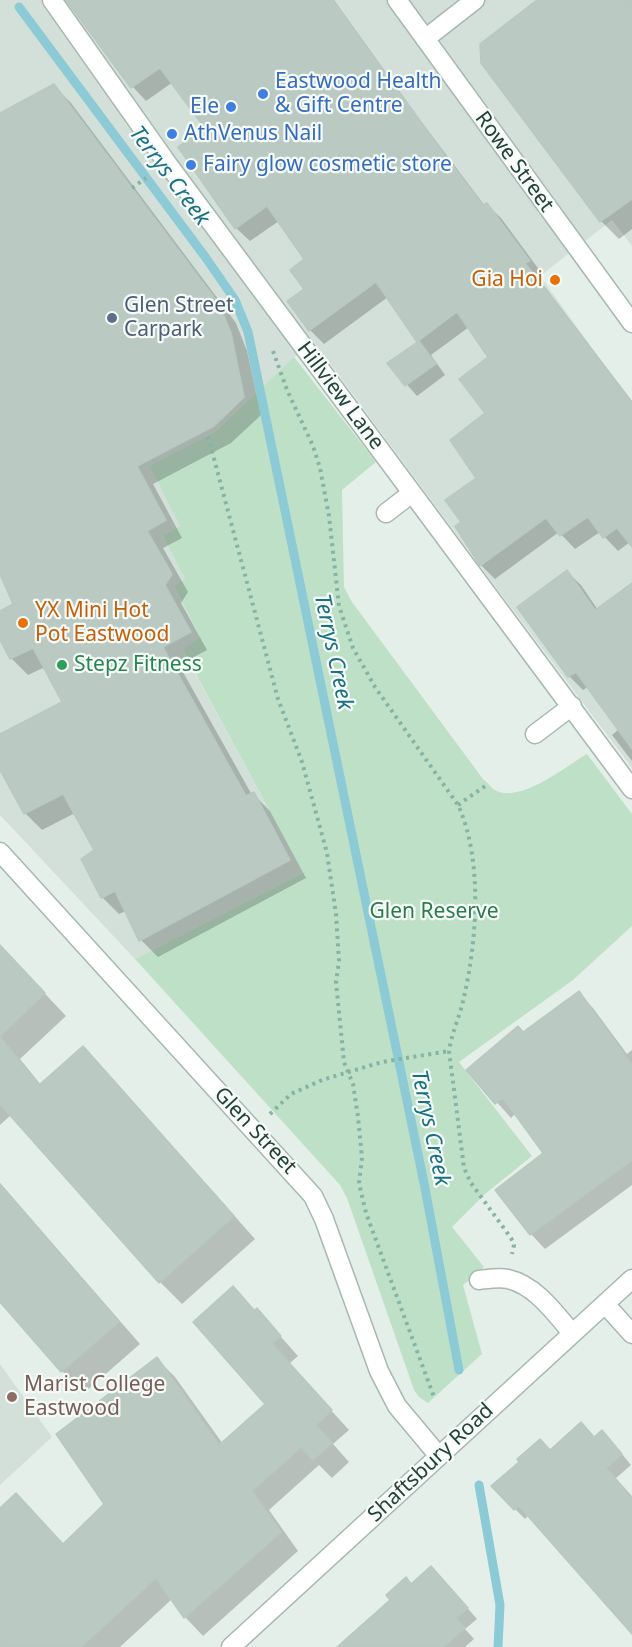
<!DOCTYPE html>
<style>
body{margin:0}
canvas{display:block;background:#e5efea}
</style>
<canvas width="632" height="1647"></canvas>
<script>
const ctx = document.querySelector('canvas').getContext('2d');
ctx.lineJoin = 'round';
function fillPath(path, color) { ctx.fillStyle = color; ctx.fill(path, 'evenodd'); }
function stroke(path, color, width, dash) { ctx.strokeStyle = color; ctx.lineWidth = width; ctx.lineCap = dash ? 'butt' : 'round'; ctx.setLineDash(dash || []); ctx.stroke(path); }
function label(font, color, halo, rows, align = 'center') {
  ctx.font = font + ' "Noto Sans",sans-serif'; ctx.lineWidth = 4.5; ctx.setLineDash([]); ctx.textBaseline = 'middle'; ctx.strokeStyle = halo; ctx.fillStyle = color; for (const [text, x, y, turn = 0] of rows) {
    ctx.save(); ctx.translate(x, y); ctx.rotate((+turn || 0) * Math.PI / 180); ctx.textAlign = isNaN(turn) ? turn : align; if (halo) ctx.strokeText(text, 0, 0); ctx.fillText(text, 0, 0); ctx.restore();
  }
}
const built = new Path2D(`
 M 0,0 L 632,0 L 632,246 L 612,220 L 540,276 L 632,403 L 632,768 L 480,566 L 314,342 L 294,357 L 215,432 L 151,466 L 180,526 L 163,536 L 185,579 L 174,586 L 200,637 L 183,651 L 303,873 L 135,959 L 0,815 Z
 M 0,1364 L 52,1437 L 0,1485 Z`);
const green = new Path2D(`
 M 294,357 L 376,462 L 342,490 L 344,587 L 352,602 L 483,779 C 487,782 490,786 493,789 C 518,806 566,766 587,754 L 632,814 L 632,926 L 573,980 L 459,1062 L 532,1156 L 485,1194 L 452,1227 L 484,1267 L 463,1285 L 482,1354 L 428,1403 L 419,1397 L 414,1390 L 347,1198 L 340,1185 L 135,959 L 303,873 L 183,650 L 200,637 L 174,586 L 185,579 L 163,536 L 180,526 L 150,466 L 215,432 Z`);
const shadow = new Path2D(`
 M 71,0 L 334,0 L 420,120 L 485,206 L 487,205 L 501,218 L 543,275 L 538,278 L 632,401 L 632,544 L 630,542 L 618,551 L 600,532 L 575,549 L 559,532 L 495,579 L 481,565 L 463,523 L 478,478 L 487,414 L 490,357 L 469,327 L 431,355 L 445,375 L 417,396 L 389,364 L 419,342 L 388,297 L 324,344 L 310,330 L 289,302 L 306,289 L 306,260 L 279,221 L 250,241 L 236,228 L 206,128 L 173,82 L 146,101 L 133,87 L 74,8 Z
 M 540,0 L 632,0 L 632,229 L 619,239 L 601,221 Z
 M 54,86 L 71,103 L 236,323 L 247,351 L 261,415 L 231,443 L 153,484 L 182,538 L 163,548 L 188,592 L 181,603 L 207,650 L 179,665 L 252,795 L 253,794 L 270,811 L 306,878 L 158,957 L 141,940 L 126,911 L 119,914 L 102,897 L 96,851 L 75,813 L 42,830 L 25,813 L 0,767 L 0,735 L 64,703 L 45,667 L 28,675 L 11,658 L 0,637 L 0,613 L 15,604 L 0,570 L 0,115 Z
 M 567,572 L 581,585 L 598,610 L 632,621 L 632,761 L 612,735 L 619,729 L 588,687 L 583,690 L 569,676 L 519,607 Z
 M 0,946 L 66,1016 L 20,1059 L 41,1085 L 83,1048 L 105,1070 L 255,1239 L 182,1304 L 160,1282 L 11,1115 L 0,1125 Z
 M 578,993 L 593,1008 L 627,1054 L 632,1050 L 632,1185 L 545,1249 L 531,1234 L 497,1190 L 545,1154 L 516,1113 L 511,1118 L 468,1070 L 523,1033 Z
 M 0,1183 L 140,1344 L 84,1393 L 62,1371 L 0,1300 Z
 M 257,1310 L 298,1356 L 289,1364 L 349,1430 L 333,1444 L 349,1462 L 332,1478 L 319,1465 L 269,1510 L 298,1551 L 203,1636 L 185,1617 L 172,1599 L 120,1647 L 0,1647 L 0,1510 L 64,1545 L 106,1504 L 157,1359 L 175,1377 L 223,1444 L 267,1404 L 255,1312 Z
 M 595,1439 L 612,1442 L 631,1465 L 615,1479 L 632,1498 L 632,1632 L 529,1515 L 525,1519 L 515,1509 L 551,1451 Z
 M 441,1578 L 477,1619 L 465,1629 L 474,1639 L 465,1647 L 340,1647 L 412,1585 Z`);
const stream = new Path2D(`
 M 19,7 L 206,258 L 235,300 L 248,332 L 424,1183 L 459,1370
 M 479,1485 L 500,1605 L 498,1647`);
const building = new Path2D(`
 M 66,0 L 333,0 L 444,154 L 483,205 L 487,203 L 530,261 L 525,263 L 632,402 L 632,547 L 617,528 L 603,538 L 588,517 L 560,536 L 546,518 L 480,566 L 455,526 L 461,522 L 445,500 L 476,478 L 450,440 L 485,413 L 459,379 L 488,357 L 457,312 L 417,342 L 376,282 L 309,331 L 287,301 L 304,289 L 290,270 L 304,259 L 267,206 L 235,229 L 178,147 L 204,127 L 160,68 L 131,88 Z
 M 537,0 L 632,0 L 632,199 L 600,222 L 481,63 L 480,44 Z
 M 54,84 L 219,304 L 231,333 L 244,397 L 214,426 L 137,466 L 166,520 L 147,531 L 172,574 L 165,585 L 191,632 L 163,647 L 246,796 L 254,792 L 290,860 L 139,941 L 115,891 L 101,898 L 81,859 L 94,850 L 63,794 L 24,814 L 0,770 L 0,734 L 62,702 L 33,648 L 10,659 L 0,640 L 0,611 L 13,604 L 0,574 L 0,113 Z
 M 419,341 L 436,364 L 405,386 L 387,363 Z
 M 567,570 L 595,610 L 632,583 L 632,749 L 576,672 L 568,677 L 517,607 Z
 M 0,945 L 45,993 L 0,1036 Z
 M 579,991 L 632,1065 L 632,1160 L 530,1235 L 495,1190 L 543,1153 L 503,1098 L 495,1104 L 466,1070 L 518,1026 L 523,1032 Z
 M 0,1037 L 39,1085 L 83,1046 L 234,1216 L 159,1283 L 0,1104 Z
 M 0,1184 L 119,1322 L 61,1372 L 0,1302 Z
 M 233,1286 L 254,1310 L 257,1308 L 281,1336 L 272,1344 L 332,1410 L 316,1425 L 332,1443 L 313,1460 L 301,1447 L 252,1491 L 281,1532 L 184,1618 L 156,1578 L 81,1647 L 0,1647 L 0,1508 L 16,1493 L 63,1544 L 104,1504 L 56,1434 L 157,1357 L 219,1445 L 265,1404 L 193,1322 Z
 M 581,1422 L 594,1437 L 602,1430 L 622,1454 L 606,1468 L 632,1497 L 632,1634 L 519,1506 L 514,1510 L 491,1486 L 519,1462 L 517,1459 L 540,1439 L 550,1450 Z
 M 431,1566 L 468,1608 L 456,1618 L 465,1628 L 443,1647 L 337,1647 L 390,1600 L 386,1595 L 406,1577 L 411,1584 Z`);
const path = new Path2D(`
 M 132,188 L 146,178
 M 273,351 L 287,390 L 313,446 L 320,468 L 329,516 L 339,606 L 353,648 L 375,687 L 458,805 C 483,859 477,940 464,997 C 460,1016 452,1032 449,1051 L 464,1168 L 471,1183 L 511,1238 L 514,1245 L 512,1254
 M 208,436 L 278,699 L 302,762 L 327,853 L 336,914 L 339,961 L 336,982 L 344,1062 L 353,1084 L 358,1117 L 362,1158 L 359,1183 L 366,1213 L 434,1397
 M 458,805 L 488,784
 M 270,1114 L 291,1094 L 322,1080 L 382,1062 L 449,1051`);
const minor = new Path2D(`
 M 52,0 L 167,163 L 632,789
 M 397,0 L 632,323
 M 425,39 L 475,0
 M 386,513 L 412,493
 M 535,734 L 572,706
 M 0,852 L 313,1196 L 324,1219 L 379,1371 L 397,1406 L 438,1455
 M 479,1280 C 488,1279 499,1277 508,1279 C 535,1285 555,1313 572,1333
 M 605,1304 L 632,1334
 M 231,1647 L 632,1279`);
const markers = [
 [263,94,6,"#3f7fe0"],
 [231,107,6,"#3f7fe0"],
 [172,134,6,"#3f7fe0"],
 [191,165,6,"#3f7fe0"],
 [555,280,6,"#e8710a"],
 [112,318,6,"#5c6f8a"],
 [23,623,6,"#e8710a"],
 [62,665,6,"#2e9e5b"],
 [12,1397,6,"#8d6e63"]
];
const shopNames = [
 ["Eastwood Health",275,82],
 ["& Gift Centre",275,106],
 ["Ele",219,107,"right"],
 ["AthVenus Nail",184,134],
 ["Fairy glow cosmetic store",203,165]
];
const streetNames = [
 ["Rowe Street",514,162,54],
 ["Hillview Lane",340,396,53],
 ["Glen Street",255,1131,47],
 ["Shaftsbury Road",431,1463,-43]
];
const foodNames = [
 ["Gia Hoi",543,280],
 ["YX Mini Hot",35,611,"left"],
 ["Pot Eastwood",35,635,"left"]
];
const serviceNames = [
 ["Glen Street",124,306],
 ["Carpark",124,330]
];
const leisureNames = [
 ["Stepz Fitness",74,665]
];
const parkNames = [
 ["Glen Reserve",434,912]
];
const educationNames = [
 ["Marist College",24,1385],
 ["Eastwood",24,1409]
];
const waterNames = [
 ["Terrys Creek",169,176,53],
 ["Terrys Creek",333,652,78],
 ["Terrys Creek",430,1128,78]
];
fillPath(built, '#d3dfd9');
fillPath(green, '#bee0c7');
fillPath(shadow, '#0003');
stroke(stream, '#8ccbd5', 9);
fillPath(building, '#bacac3');
stroke(building, '#b7c9c1', 1.5);
stroke(minor, '#a7b8b1', 21);
stroke(path, '#85b3a4', 4, [3, 4.5]);
stroke(minor, '#fff', 18);
for (const [x, y, r, color] of markers) { const dot = new Path2D(); dot.arc(x, y, r, 0, 2 * Math.PI); ctx.fillStyle = color; ctx.fill(dot); stroke(dot, '#f6fbf9', 2); }
label('21px', '#366cbe', '#f6fbf9', shopNames, 'left');
label('21px', '#234239', '#f6fbf9', streetNames);
label('21px', '#c56008', '#f6fbf9', foodNames, 'right');
label('21px', '#4e5e75', '#f6fbf9', serviceNames, 'left');
label('21px', '#27864d', '#f6fbf9', leisureNames, 'left');
label('21px', '#2c7b49', '#f6fbf9', parkNames);
label('21px', '#785e54', '#f6fbf9', educationNames, 'left');
label('italic 22px', '#1a7181', '#f6fbf9', waterNames);
</script>
